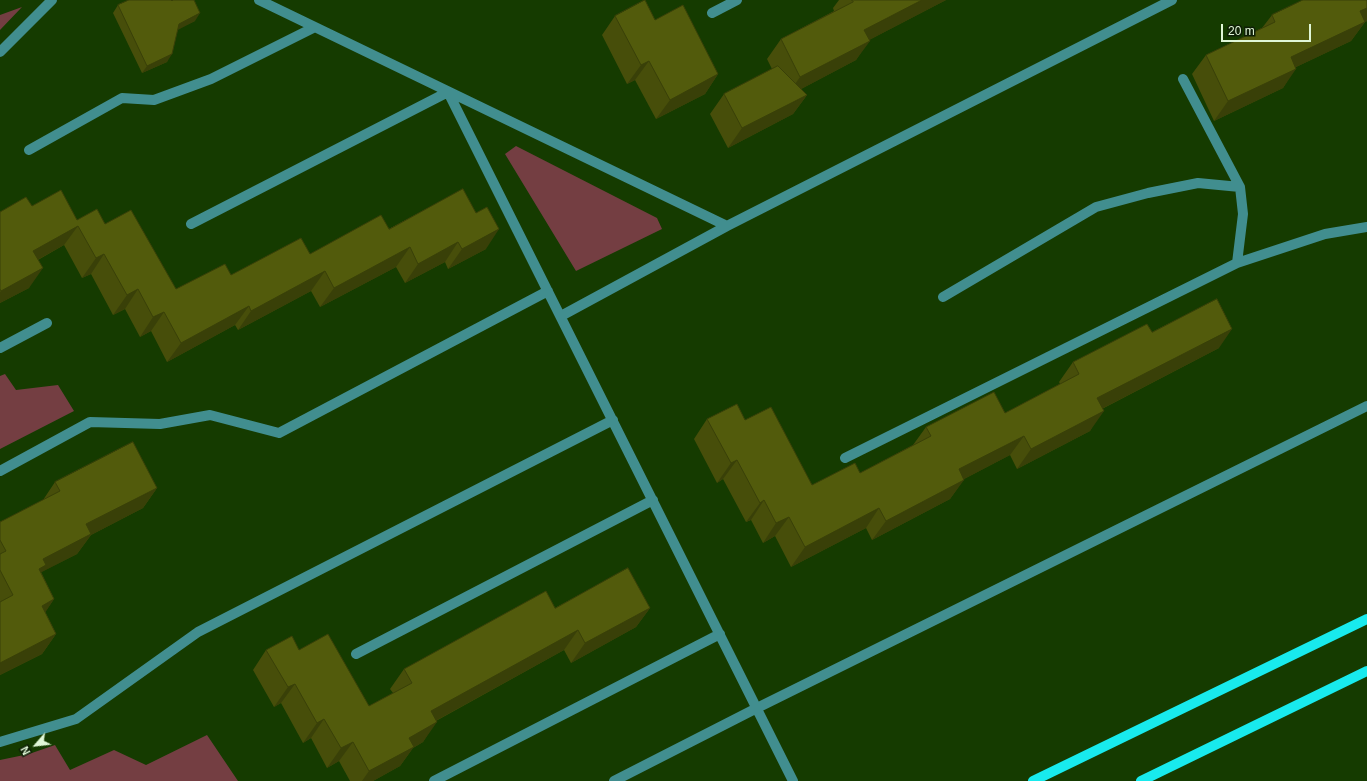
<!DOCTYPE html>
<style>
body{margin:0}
#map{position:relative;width:1367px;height:781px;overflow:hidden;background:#153b00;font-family:Arial,sans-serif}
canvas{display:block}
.north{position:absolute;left:16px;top:725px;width:40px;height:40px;-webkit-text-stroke:3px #0e1e06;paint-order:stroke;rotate:242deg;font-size:11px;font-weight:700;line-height:16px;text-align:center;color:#e0f7d7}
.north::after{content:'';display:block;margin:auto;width:14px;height:18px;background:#e0f7d7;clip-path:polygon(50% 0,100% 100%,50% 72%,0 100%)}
.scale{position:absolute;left:1221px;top:24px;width:90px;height:18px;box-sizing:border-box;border:2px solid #e0f7d7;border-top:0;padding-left:5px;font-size:12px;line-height:14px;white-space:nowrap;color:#e0f7d7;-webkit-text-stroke:3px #0e1e06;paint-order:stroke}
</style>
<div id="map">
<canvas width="1367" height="781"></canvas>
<div class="north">N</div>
<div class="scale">20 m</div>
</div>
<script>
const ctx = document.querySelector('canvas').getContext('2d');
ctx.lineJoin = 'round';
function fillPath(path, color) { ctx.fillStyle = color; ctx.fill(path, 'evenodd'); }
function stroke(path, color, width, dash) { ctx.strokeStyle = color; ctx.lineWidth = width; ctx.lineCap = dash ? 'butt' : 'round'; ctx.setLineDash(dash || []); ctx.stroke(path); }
const green = new Path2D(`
 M 22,7 L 0,30 L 0,15 Z
 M 516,146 L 657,218 L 662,229 L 576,271 L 505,154 Z
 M 5,374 L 16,390 L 58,385 L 74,411 L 0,449 L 0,376 Z
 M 207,735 L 238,781 L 0,781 L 0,760 L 29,754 L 55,745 L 70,770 L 114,750 L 146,765 Z`);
const minor = new Path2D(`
 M 259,0 L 727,226
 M 712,13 L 737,0
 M 0,52 L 52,0
 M 1183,79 L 1240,187 L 1243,214 L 1237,263
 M 448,92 L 793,781
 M 29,150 L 122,98 L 154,100 L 211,79 L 315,27
 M 191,224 L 448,92
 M 943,297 L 1096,207 L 1148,193 L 1198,183 L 1240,187
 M 561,316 L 727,226 L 1172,0
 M 0,348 L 47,323
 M 845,458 L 1237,263 L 1325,234 L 1367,227
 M 0,471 L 90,422 L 160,424 L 210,415 L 279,433 L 548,291
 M 356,654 L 653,500
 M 0,742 L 76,719 L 198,632 L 613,420
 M 434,781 L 720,634
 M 614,781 L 757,708 L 1367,406`);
const major = new Path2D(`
 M 1033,781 L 1367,619
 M 1141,781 L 1367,671`);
const wall = new Path2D(`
 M 839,0 L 946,0 L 869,40 L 856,60 L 801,89 L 807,95 L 793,114 L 728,148 L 710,114 L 724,94 L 772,69 L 767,59 L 781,39 L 834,11 L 833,8 Z
 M 1367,0 L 1367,21 L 1365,22 L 1351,41 L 1296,67 L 1283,88 L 1214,121 L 1192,74 L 1206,55 L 1262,28 L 1272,15 Z
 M 118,5 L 195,21 L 178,29 L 167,62 L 142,73 L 113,13 Z
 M 615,16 L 655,20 L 718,74 L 705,94 L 656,119 L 635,80 L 627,84 L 602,35 Z
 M 463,189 L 486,249 L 448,269 L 445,262 L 405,283 L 396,267 L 320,307 L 311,291 L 238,330 L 235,325 L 167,362 L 151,331 L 140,337 L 125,309 L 113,315 L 91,274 L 82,278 L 64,245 L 38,260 L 29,288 L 0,303 L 0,212 L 32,206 L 77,220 L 105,224 L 176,289 L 231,275 L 310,254 L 389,229 Z
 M 1152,332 L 1219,348 L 1102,409 L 1090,431 L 1017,469 L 1010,455 L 964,479 L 950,499 L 872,540 L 866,528 L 791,567 L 775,536 L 763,543 L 751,520 L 746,522 L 723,479 L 717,483 L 694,439 L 707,419 L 745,420 L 812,485 L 860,473 L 913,445 L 926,427 L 1005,413 L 1060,384 L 1059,382 L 1073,362 Z
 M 55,482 L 157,488 L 143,508 L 91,535 L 77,554 L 41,572 L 54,599 L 45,612 L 56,634 L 42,654 L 0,675 L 0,522 L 43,500 Z
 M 555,608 L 650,608 L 636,627 L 571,663 L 564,650 L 436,721 L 423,742 L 413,748 L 400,766 L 373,781 L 350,781 L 339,761 L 327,768 L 311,738 L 303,743 L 281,703 L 274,707 L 253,670 L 266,650 L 299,650 L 369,706 L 393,693 L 390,689 L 404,669 Z`);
const shadedWall = new Path2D(`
 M 922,0 L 946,0 L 850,50 L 864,30 Z
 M 1367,8 L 1367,21 L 1365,22 L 1351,41 L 1277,76 L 1291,57 L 1360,11 Z
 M 200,13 L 195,21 L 174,32 L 179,24 Z
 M 870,41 L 856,60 L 786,97 L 800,77 Z
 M 172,54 L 167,62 L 142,73 L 147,66 Z
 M 649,61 L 635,80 L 627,84 L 641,65 Z
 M 1296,69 L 1283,88 L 1214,121 L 1228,101 Z
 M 718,74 L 705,94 L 656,119 L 670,100 Z
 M 807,95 L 793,114 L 728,148 L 742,128 Z
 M 78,226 L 64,245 L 19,270 L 33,251 Z
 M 499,229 L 486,249 L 448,269 L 462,249 Z
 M 458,242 L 445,262 L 405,283 L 418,264 Z
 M 410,247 L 396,267 L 320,307 L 334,288 Z
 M 104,254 L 91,274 L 82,278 L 96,258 Z
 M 43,268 L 29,288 L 0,303 L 0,292 L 1,291 Z
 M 325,271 L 311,291 L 238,330 L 251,311 Z
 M 138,289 L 125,309 L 113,315 L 127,295 Z
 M 249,306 L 235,325 L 167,362 L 181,343 Z
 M 164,312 L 151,331 L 140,337 L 153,317 Z
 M 1232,329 L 1219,348 L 1084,418 L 1097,398 Z
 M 1104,411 L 1090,431 L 1017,469 L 1031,449 Z
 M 1024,436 L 1010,455 L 945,489 L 959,469 Z
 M 737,460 L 723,479 L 717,483 L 731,463 Z
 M 964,480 L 950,499 L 872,540 L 886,521 Z
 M 157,488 L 143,508 L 91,535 L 77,554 L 34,576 L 43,559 L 86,524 Z
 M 764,500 L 751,520 L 746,522 L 760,503 Z
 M 879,508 L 866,528 L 791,567 L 805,547 Z
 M 789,517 L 775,536 L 763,543 L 776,523 Z
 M 54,599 L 41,619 L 42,606 Z
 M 650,608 L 636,627 L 571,663 L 585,643 Z
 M 578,630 L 564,650 L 417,731 L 431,711 Z
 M 56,634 L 42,654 L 0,675 L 0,663 Z
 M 295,684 L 281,703 L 274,707 L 288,687 Z
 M 324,719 L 311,738 L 303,743 L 317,723 Z
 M 437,722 L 423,742 L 413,748 L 400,766 L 373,781 L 362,781 L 369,771 L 409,738 Z
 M 353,742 L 339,761 L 327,768 L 341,748 Z`);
const building = new Path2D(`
 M 129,0 L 171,0 L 172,1 L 173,0 L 194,0 L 200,13 L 179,24 L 172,54 L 147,66 L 118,5 Z
 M 645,0 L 655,20 L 683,5 L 718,74 L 670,100 L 649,61 L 641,65 L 615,16 Z
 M 852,0 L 922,0 L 864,30 L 870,41 L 800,77 L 781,39 L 853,2 Z
 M 1303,0 L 1367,0 L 1367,8 L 1360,11 L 1365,22 L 1291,57 L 1296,69 L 1228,101 L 1206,55 L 1275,22 L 1272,15 Z
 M 778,66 L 807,95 L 742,128 L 724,94 Z
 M 463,189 L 476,213 L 487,207 L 499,229 L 462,249 L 458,242 L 418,264 L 410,247 L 334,288 L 325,271 L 251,311 L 249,306 L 181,343 L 164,312 L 153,317 L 138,289 L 127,295 L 104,254 L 96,258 L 78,226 L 33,251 L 43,268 L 1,291 L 0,289 L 0,212 L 26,197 L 32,206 L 61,190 L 77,220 L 97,209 L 105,224 L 131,210 L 176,289 L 225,264 L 231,275 L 301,238 L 310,254 L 381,215 L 389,229 Z
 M 1217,299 L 1232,329 L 1097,398 L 1104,411 L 1031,449 L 1024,436 L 959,469 L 964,480 L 886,521 L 879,508 L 805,547 L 789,517 L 776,523 L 764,500 L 760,503 L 737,460 L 731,463 L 707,419 L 737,404 L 745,420 L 771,407 L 812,485 L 855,463 L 860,473 L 931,436 L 926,427 L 994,392 L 1005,413 L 1079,374 L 1073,362 L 1147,324 L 1152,332 Z
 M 133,442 L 157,488 L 86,524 L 91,534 L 43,559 L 46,565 L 39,569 L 54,599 L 42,606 L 56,634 L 0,663 L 0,602 L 13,595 L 0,570 L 0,554 L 6,551 L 0,540 L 0,522 L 60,491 L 55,482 Z
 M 628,568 L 650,608 L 585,643 L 578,630 L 431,711 L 437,722 L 409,738 L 414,747 L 369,771 L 353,742 L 341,748 L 324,719 L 317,723 L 295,684 L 288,687 L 266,650 L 292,636 L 299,650 L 328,634 L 369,706 L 412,683 L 404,669 L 546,591 L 555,608 Z`);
fillPath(green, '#743e42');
stroke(minor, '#418e8f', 10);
stroke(major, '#18eaed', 10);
fillPath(wall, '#474e0a');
fillPath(shadedWall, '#394008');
fillPath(building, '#525b0c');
stroke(building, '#394008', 1);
</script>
